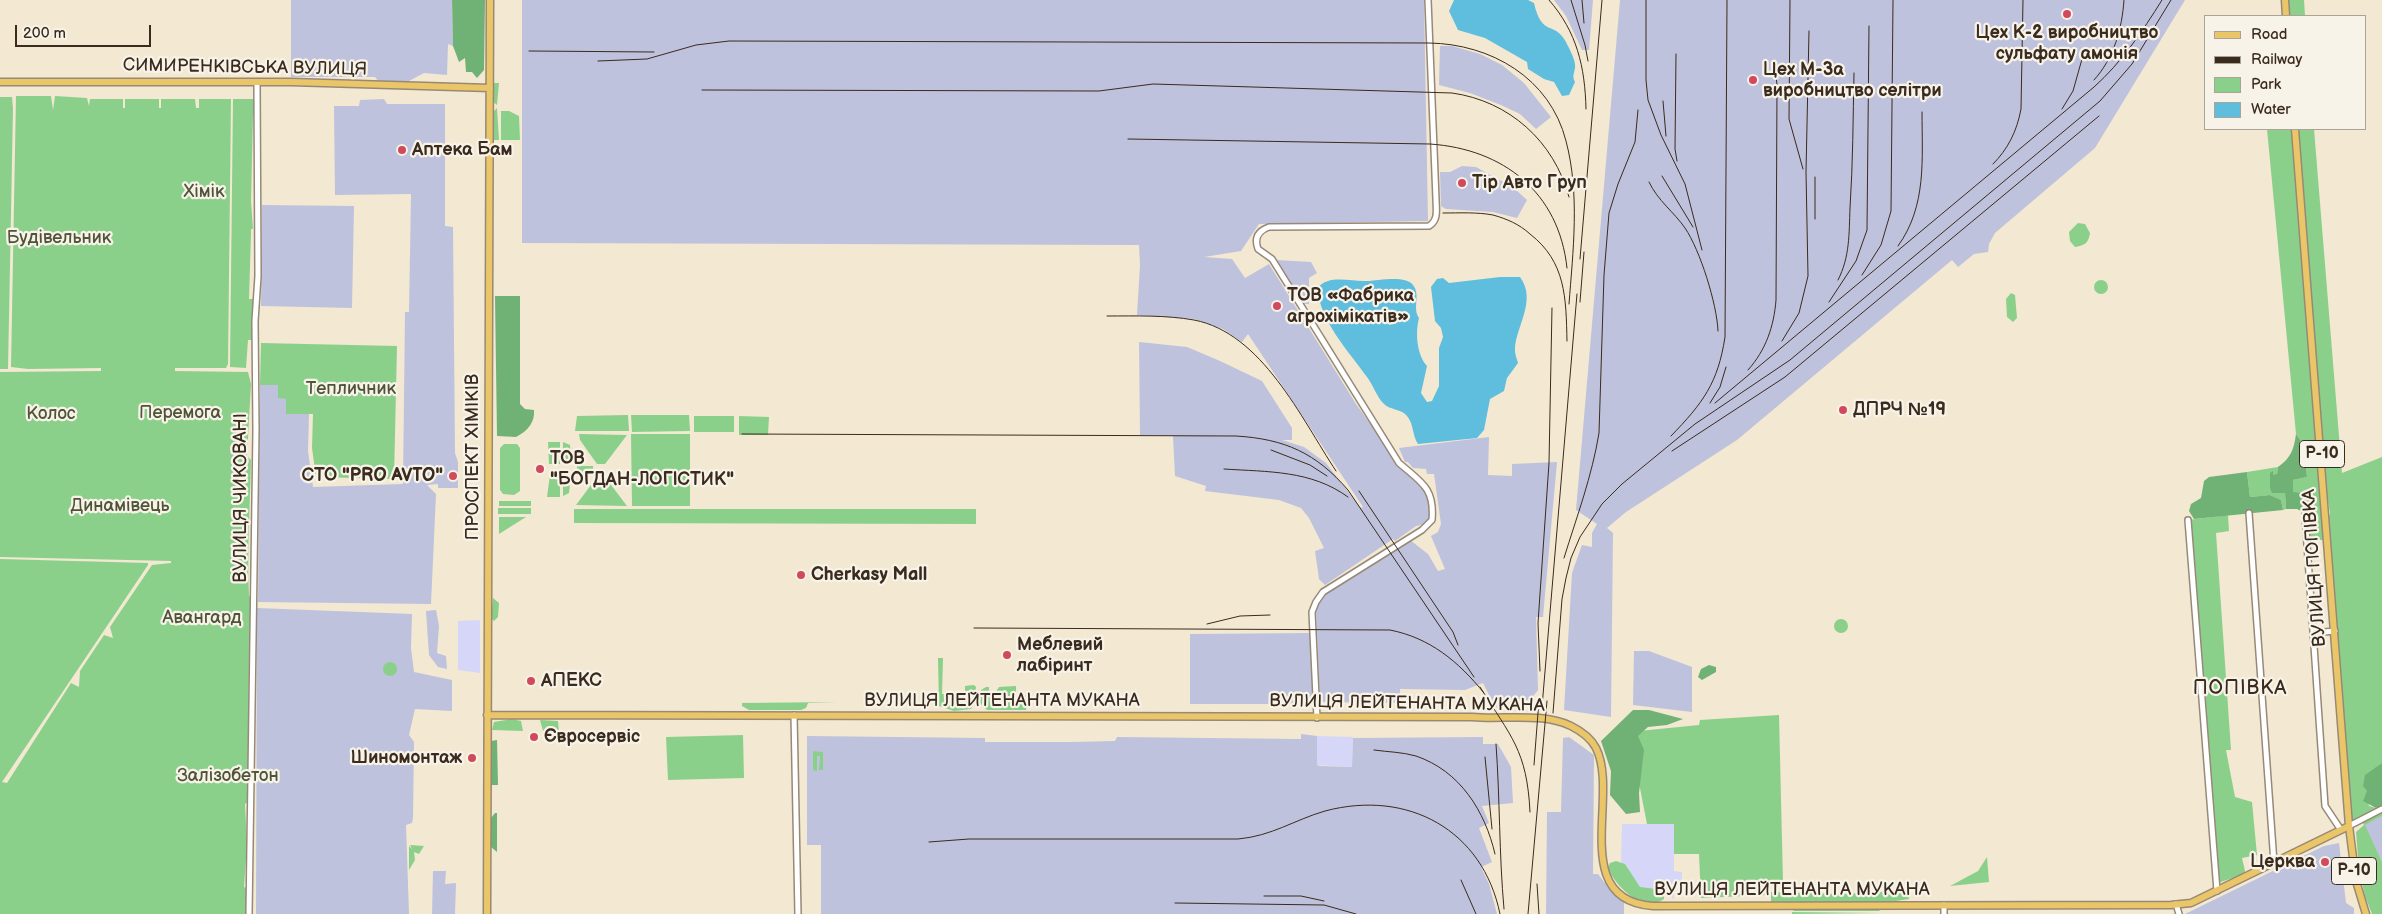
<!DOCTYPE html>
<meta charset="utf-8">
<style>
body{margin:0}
#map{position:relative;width:2382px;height:914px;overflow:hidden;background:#f3e8d1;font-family:"Balsamiq Sans",sans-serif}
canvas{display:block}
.legend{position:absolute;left:2204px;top:15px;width:162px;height:115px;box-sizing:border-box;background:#f7f3e8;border:1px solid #aca397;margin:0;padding:6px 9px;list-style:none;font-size:15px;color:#3b2a1e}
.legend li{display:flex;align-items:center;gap:10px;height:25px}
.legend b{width:25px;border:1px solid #aca397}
.scale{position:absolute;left:15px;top:25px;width:136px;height:22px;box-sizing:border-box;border:2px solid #3b2a1e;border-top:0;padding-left:6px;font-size:15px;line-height:18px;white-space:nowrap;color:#3b2a1e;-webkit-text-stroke:4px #f7f3e8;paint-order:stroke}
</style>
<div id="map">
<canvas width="2382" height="914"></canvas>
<ul class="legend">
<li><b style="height:6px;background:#ebc669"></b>Road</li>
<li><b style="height:6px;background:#3b2a1e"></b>Railway</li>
<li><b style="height:14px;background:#8bd08a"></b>Park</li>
<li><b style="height:14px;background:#5fbedd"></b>Water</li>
</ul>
<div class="scale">200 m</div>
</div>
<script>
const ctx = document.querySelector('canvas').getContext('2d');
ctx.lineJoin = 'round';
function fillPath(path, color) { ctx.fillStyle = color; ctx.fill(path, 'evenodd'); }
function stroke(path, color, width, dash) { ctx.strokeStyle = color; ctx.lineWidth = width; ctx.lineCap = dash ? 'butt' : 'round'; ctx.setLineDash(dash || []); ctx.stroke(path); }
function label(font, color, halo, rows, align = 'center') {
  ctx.font = font + ' "Balsamiq Sans",sans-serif'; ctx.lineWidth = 4.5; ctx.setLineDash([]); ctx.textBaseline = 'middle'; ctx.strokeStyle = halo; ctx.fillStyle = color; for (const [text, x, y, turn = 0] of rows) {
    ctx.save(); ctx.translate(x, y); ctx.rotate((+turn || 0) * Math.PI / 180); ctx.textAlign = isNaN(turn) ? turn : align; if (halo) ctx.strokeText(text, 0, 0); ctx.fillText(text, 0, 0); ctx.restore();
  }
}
const built = new Path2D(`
 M 480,620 L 480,673 L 458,670 L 458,621 Z
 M 1317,736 L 1353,737 L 1352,767 L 1316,765 Z
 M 1622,824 L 1674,824 L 1674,871 L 1682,872 L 1682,884 L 1674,884 L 1674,900 L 1669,893 L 1645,901 L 1621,862 Z`);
const industrial = new Path2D(`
 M 291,0 L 452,0 L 453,46 L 448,44 L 447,75 L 424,73 L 409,81 L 378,81 L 375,77 L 291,77 Z
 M 522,0 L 1424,0 L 1428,221 L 1259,224 L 1241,251 L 1204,257 L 1232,259 L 1245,278 L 1269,264 L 1356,404 L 1390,451 L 1399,468 L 1424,486 L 1427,493 L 1430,517 L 1427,524 L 1416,526 L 1395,541 L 1393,539 L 1325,585 L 1319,579 L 1315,551 L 1324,548 L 1309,518 L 1301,508 L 1279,500 L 1205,491 L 1206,486 L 1175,476 L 1173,436 L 1140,435 L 1139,342 L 1187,347 L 1220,361 L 1262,381 L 1292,428 L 1292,440 L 1282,440 L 1304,447 L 1326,463 L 1361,508 L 1363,507 L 1248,334 L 1242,342 L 1223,329 L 1194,319 L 1137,315 L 1140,265 L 1139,245 L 522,243 Z
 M 1554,0 L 1593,0 L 1589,50 L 1582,50 L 1566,16 Z
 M 1620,0 L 2185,0 L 2095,148 L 1995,233 L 1989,244 L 1988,252 L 1974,254 L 1958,267 L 1952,260 L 1737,440 L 1626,512 L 1607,528 L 1613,533 L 1611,717 L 1564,710 L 1572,573 L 1582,545 L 1592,547 L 1592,533 L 1597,524 L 1576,510 Z
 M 1440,46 L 1452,46 L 1480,54 L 1502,65 L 1524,83 L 1551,117 L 1536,129 L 1520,114 L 1501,105 L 1470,93 L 1439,85 Z
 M 384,99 L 387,104 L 445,104 L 445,226 L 453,227 L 455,453 L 458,462 L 458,488 L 438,488 L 438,484 L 427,485 L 436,494 L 431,604 L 258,602 L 260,385 L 278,385 L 286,398 L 286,414 L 309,414 L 308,451 L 313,487 L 403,484 L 405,312 L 409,312 L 411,194 L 335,195 L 334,106 L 359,106 L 360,100 Z
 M 1462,166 L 1476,167 L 1499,180 L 1518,186 L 1516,190 L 1527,200 L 1517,218 L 1493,212 L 1446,209 L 1441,206 L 1440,172 L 1450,172 Z
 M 262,205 L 354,206 L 352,308 L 261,306 Z
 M 1276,260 L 1311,262 L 1317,273 L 1309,278 L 1309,304 L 1304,304 Z
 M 1489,437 L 1488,475 L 1512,476 L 1512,464 L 1557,462 L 1543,617 L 1536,617 L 1538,690 L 1530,700 L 1503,701 L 1502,708 L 1495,707 L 1483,683 L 1465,690 L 1400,689 L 1400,699 L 1397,703 L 1320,702 L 1316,608 L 1326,594 L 1410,540 L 1428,554 L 1438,571 L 1445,569 L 1431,536 L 1438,532 L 1441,524 L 1434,474 L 1427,474 L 1426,469 L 1413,468 L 1408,462 L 1405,462 L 1399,448 Z
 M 257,608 L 412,614 L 411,648 L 414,672 L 452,680 L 452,711 L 415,709 L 409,735 L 414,742 L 413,818 L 412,823 L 406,825 L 409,914 L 256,914 Z
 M 436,610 L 439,626 L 437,653 L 446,656 L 447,669 L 438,667 L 429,655 L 426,611 Z
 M 1314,633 L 1315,704 L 1190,704 L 1190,634 Z
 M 1634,651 L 1649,651 L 1692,667 L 1692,712 L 1633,705 Z
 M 1301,734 L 1317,736 L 1317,765 L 1320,766 L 1352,767 L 1353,738 L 1483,737 L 1483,744 L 1498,744 L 1511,767 L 1513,803 L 1482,806 L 1489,823 L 1479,828 L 1492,862 L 1481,867 L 1489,884 L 1497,914 L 821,914 L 821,845 L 807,845 L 807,736 L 985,738 L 985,742 L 1071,742 L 1115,741 L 1117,737 L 1301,739 Z
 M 1569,737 L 1594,755 L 1593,874 L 1598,874 L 1610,890 L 1624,901 L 1624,914 L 1546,914 L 1547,812 L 1561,812 L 1563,738 Z
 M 2382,816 L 2382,862 L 2364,825 Z
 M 2339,843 L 2346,903 L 2354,908 L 2354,914 L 2185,914 L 2324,846 Z
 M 433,871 L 446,871 L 445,884 L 456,883 L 455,914 L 432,914 Z`);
const green = new Path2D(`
 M 2285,0 L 2304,0 L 2305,16 L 2286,16 Z
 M 494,83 L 499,83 L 497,105 L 493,102 Z
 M 16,96 L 51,96 L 53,110 L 55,96 L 87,98 L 89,106 L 90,99 L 123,99 L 123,108 L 125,108 L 125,99 L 159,99 L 159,108 L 161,108 L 161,99 L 195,99 L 196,108 L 199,108 L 199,99 L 231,99 L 228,364 L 226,368 L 175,368 L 175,371 L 248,372 L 251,384 L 247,456 L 251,460 C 250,506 247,551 249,596 L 252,596 L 249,638 L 248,802 L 245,804 L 247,845 L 244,887 L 246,888 L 246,914 L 0,914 L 0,559 L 148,563 L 148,565 L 2,782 L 7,783 L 71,683 L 79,687 L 80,671 L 104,635 L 113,638 L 110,627 L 152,565 L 171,563 L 171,561 L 0,557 L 0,372 L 101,371 L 101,368 L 28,369 L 11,367 Z
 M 0,97 L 12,97 L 13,109 L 8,369 L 0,369 Z
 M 233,99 L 254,99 L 255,113 L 253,116 L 251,201 L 253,229 L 251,229 L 251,234 L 249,299 L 253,299 L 252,340 L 248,340 L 246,368 L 230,367 Z
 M 497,108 L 499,140 L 493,140 L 494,111 Z
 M 501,111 L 509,111 L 519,116 L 520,140 L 501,140 Z
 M 2267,129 L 2314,129 L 2342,473 L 2382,457 L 2382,763 C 2368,774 2367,790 2369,806 L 2376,808 L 2365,816 L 2382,809 L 2382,816 L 2365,825 L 2382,862 L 2382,914 L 2372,914 L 2365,896 L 2359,870 L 2356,832 L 2364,825 L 2361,819 L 2349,826 L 2327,522 L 2330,513 L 2325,483 L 2325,540 L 2307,540 L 2302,493 L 2293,493 L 2293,480 L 2307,477 L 2304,445 L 2296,434 Z
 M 2078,223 L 2085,224 L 2090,233 C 2088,244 2085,245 2075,247 L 2070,241 L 2069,232 Z
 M2094 287a7 7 0 1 1 14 0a7 7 0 1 1-14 0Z
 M 2011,293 L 2015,295 L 2017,318 L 2013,322 L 2007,317 L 2006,299 Z
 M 261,343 L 397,346 L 394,479 L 316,477 L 312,448 L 313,414 L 286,414 L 286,399 L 278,398 L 278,385 L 260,385 Z
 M 628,415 L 629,431 L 575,431 L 577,416 Z
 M 631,415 L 689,415 L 690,431 L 632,432 Z
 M 694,416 L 734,416 L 734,432 L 694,432 Z
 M 739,416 L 769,417 L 768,435 L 739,435 Z
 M 579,434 L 627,435 L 605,464 L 597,464 L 580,440 Z
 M 631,434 L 690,434 L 690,506 L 632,506 Z
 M 548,442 L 560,442 L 560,464 L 549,464 Z
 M 563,442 L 570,445 L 571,464 L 563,464 Z
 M 504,444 L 517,444 L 520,448 L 520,491 L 514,495 L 503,494 L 500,490 L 500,448 Z
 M 577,466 L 593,466 L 593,473 L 577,473 Z
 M 2278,467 L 2277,474 L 2273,476 L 2270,473 L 2285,493 L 2286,509 L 2283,510 L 2281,500 L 2270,495 L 2250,497 L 2247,472 Z
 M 550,475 L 560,476 L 560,497 L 547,497 Z
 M 563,475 L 571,475 L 569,493 L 563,496 Z
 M 597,477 L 605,477 L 627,506 L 576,505 Z
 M 499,501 L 531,501 L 531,506 L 499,506 Z
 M 498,508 L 531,508 L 531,514 L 498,514 Z
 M 574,509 L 976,509 L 976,524 L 574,523 Z
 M 2228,515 L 2229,531 L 2216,533 L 2231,750 L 2226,750 L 2235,797 L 2252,802 L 2257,855 L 2242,858 L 2245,871 L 2244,874 L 2215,884 L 2188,520 Z
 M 499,517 L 526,517 L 499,534 Z
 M 493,598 L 499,603 L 498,617 L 494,621 L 491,618 Z
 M1834 626a7 7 0 1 1 14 0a7 7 0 1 1-14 0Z
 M 938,658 L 943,658 L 942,694 L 965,694 L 965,686 L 974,685 L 976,687 L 975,702 L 971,709 L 954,711 L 939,706 Z
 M383 669a7 7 0 1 1 14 0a7 7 0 1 1-14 0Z
 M 1016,686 L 1016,697 L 1024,696 L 1029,693 L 1026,710 L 987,710 L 980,703 L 981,690 L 986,687 L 989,687 L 989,693 L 995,693 L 999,687 Z
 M 837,702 L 808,703 L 806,708 L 801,710 L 749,710 L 742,706 L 742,703 Z
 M 1779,715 L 1783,882 L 1766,883 L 1767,895 L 1701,898 L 1699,854 L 1674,854 L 1674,824 L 1647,824 L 1629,732 L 1699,725 L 1700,720 Z
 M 512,719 L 521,721 L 523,731 L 492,730 L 494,722 Z
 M 540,720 L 558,721 L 559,732 L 543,731 Z
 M 743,735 L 744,778 L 668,780 L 666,737 Z
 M 813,751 L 823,752 L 823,770 L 819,770 L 820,756 L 817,756 L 817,771 L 813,770 Z
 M 410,845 L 424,846 L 419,854 L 414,852 L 415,860 L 409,870 L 409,846 L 412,849 Z
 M 1987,857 L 1989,882 L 1950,886 L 1978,871 Z
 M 1616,861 L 1625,864 L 1640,887 L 1664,890 L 1664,899 C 1643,914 1615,886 1608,868 L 1610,863 Z
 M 1910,890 L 1909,899 L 1889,902 L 1771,903 L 1771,892 L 1844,894 Z
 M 1840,908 L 1878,909 L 1880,911 L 1793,911 L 1795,909 Z
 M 1792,912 L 1879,913 L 1880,913 L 1792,914 Z`);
const forest = new Path2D(`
 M 452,0 L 485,0 L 484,70 L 477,78 L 472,72 L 466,72 L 465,58 L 459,62 L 453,46 Z
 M 495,296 L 520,296 L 520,404 L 525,409 L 534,410 C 535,422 528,431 516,437 L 497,436 Z
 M 2296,434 L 2304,445 L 2307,477 L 2293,480 L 2293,492 L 2302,493 L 2303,512 L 2297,509 L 2286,509 L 2285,493 L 2272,493 L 2270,488 L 2270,473 L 2273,471 L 2273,475 L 2277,474 L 2278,467 C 2291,458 2294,449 2296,434 Z
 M 2247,472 L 2250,497 L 2270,495 L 2281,500 L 2283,510 L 2194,519 L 2189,511 L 2191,504 L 2201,498 L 2204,481 L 2209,477 Z
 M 1709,665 L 1716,667 L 1716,672 L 1702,680 L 1698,677 L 1701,669 Z
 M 1633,710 L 1649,710 L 1683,719 L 1667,725 L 1648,727 L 1638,736 L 1644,750 L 1639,793 L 1640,812 L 1626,814 L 1610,795 L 1611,771 L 1601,741 Z
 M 497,740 L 498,785 L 491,785 L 491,741 Z
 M 2382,763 L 2382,806 L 2376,808 L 2363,801 L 2367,791 L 2363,786 L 2365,775 Z
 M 495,813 L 497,813 L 497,852 L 491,847 L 491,818 Z`);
const water = new Path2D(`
 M 1454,0 L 1528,0 L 1534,3 C 1542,38 1554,20 1566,42 C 1569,48 1574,57 1575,64 C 1576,71 1571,75 1575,82 L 1569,95 L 1562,96 L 1554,82 L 1544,79 L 1528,69 L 1527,62 L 1485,38 L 1458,30 L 1449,11 Z
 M 1500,277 L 1520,277 C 1538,301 1514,329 1515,351 C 1515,355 1517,359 1518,363 L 1507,378 L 1504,391 L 1490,399 L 1484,430 L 1477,438 L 1418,444 C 1412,435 1414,424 1407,416 C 1402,409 1390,410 1384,404 C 1376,396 1374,386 1367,377 C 1350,353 1318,319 1318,288 C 1327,275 1350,281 1363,281 C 1375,282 1404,274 1413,285 C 1421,295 1412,308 1419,318 C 1415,333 1417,355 1427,366 L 1421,393 L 1427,402 L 1432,401 L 1439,386 L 1439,348 L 1443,337 L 1441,328 L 1435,321 L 1431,287 L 1437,279 L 1443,278 L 1449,283 Z`);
const minor = new Path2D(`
 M 2249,513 L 2274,863
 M 2305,515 L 2325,806 L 2341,830
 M 2188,520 L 2217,891
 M 2313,633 L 2335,631
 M 794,715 L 798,914
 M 1317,718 L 1312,612 L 1316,602 L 1323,592 L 1422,530 L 1432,520 C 1435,488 1421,482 1399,463 L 1272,259 L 1258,249 C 1254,238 1258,231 1269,227 L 1429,226 C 1439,220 1436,209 1436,199 L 1428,0
 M 2349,826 L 2382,809
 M 2176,904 L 2179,914
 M 249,914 L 256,430 L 255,321 L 258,276 L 257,82
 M 1944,914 L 1944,905`);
const major = new Path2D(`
 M 2285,0 L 2286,16
 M 0,82 L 291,82 L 490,88
 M 2295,129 L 2349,826 L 2356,881 L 2366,914
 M 487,715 L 1472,717 C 1503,720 1542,712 1571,726 C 1581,731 1591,738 1596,748 C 1620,795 1568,900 1653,906 L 2171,905 L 2191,903 L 2349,826
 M 487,914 L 490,0`);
const rail = new Path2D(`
 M 1549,0 C 1577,32 1585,67 1586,109
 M 1571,0 L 1585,45 L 1588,61
 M 1582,0 L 1584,23
 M 1646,0 L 1646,80 L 1648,100 L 1661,135 L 1685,184 L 1702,250
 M 1790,0 L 1789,119 L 1803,169
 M 529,51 L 654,52
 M 1676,54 L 1675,149 L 1677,161
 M 598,61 L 647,59 L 696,45 L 729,41 L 1429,43 C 1491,44 1550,78 1566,141 C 1580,194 1573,251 1569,304
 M 2094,80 C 2114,58 2122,29 2124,0
 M 702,90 L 1099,91 L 1153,84 L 1452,93 C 1509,101 1554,141 1569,197
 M 1663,101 L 1666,136
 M 2062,109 L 2073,91 L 2082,59
 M 1128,139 L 1430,144 C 1503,149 1559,192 1567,268
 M 1993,164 C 2008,149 2017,131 2021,109 L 2023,0
 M 1662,176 L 1693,227
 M 1649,182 C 1658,201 1674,212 1685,228 C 1700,250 1717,304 1718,331
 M 1443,213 C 1460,213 1477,212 1493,215 C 1507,219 1519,224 1530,234 C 1566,262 1566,298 1567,341
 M 1815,219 L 1815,177
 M 1898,246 C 1927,206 1922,159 1922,112
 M 1580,259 L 1602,0
 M 1862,275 L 1881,245 L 1891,211 L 1893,0
 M 1838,280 C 1850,257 1849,233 1850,208 C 1853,163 1853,118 1854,73
 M 1580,302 L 1584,252
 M 1829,302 L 1856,261 L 1867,230 L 1869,26
 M 1107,316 C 1136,316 1166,315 1194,320 C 1262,333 1301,418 1336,471
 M 1782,341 L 1799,313 L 1808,276 L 1806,172 L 1809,31
 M 1748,370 C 1766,350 1774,326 1776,300 L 1777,85 L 1775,65
 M 1710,403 L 1720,387 L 1726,367
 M 1715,403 L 2094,87 C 2122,62 2142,32 2162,0
 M 742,434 L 1236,436 C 1285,439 1316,453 1348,490 L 1474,677
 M 1671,436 C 1703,403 1718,383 1725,337 L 1727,0
 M 1271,450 L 1310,465 L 1327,476
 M 1672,451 L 1785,377 L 2099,116
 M 1224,469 C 1268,472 1311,470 1348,497
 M 1359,491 L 1453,632 L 1458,645
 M 1564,558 C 1577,516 1592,476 1599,433 L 1604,275 L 1609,213 L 1618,184 L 1635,142 L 1638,110
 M 1207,624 L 1240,616 L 1270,615
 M 974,628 L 1390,630 C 1430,638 1458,661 1484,693
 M 1540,671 L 1538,623 L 1549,463 L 1552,308
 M 1480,687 C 1511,737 1527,750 1530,812
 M 1542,707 L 1577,294
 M 1553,713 L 1562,599 L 1566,578 L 1571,558 L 1580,537 L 1602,504 L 1622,484 L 1695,424 L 1790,360 L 2100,101 L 2132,64 L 2171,0
 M 1496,744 C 1500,799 1499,854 1504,909
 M 1374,750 C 1388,752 1402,752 1416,756 C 1460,771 1485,811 1495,854
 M 1485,757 L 1492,829
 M 1534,765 L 1539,700
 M 929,842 L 969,839 L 1238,839 C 1272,836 1294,820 1325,811 C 1408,789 1483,830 1500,914
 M 1461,880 L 1476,914
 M 1537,884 L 1539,914
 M 1264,896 L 1301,896 L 1324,901
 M 1175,903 L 1324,905 L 1356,914
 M 1528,914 L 1547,701`);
const markers = [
 [2067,14,5,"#d1495b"],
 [1753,80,5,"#d1495b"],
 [402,150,5,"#d1495b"],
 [1462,183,5,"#d1495b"],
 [1277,306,5,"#d1495b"],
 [1843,410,5,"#d1495b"],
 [540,469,5,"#d1495b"],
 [453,476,5,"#d1495b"],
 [801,575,5,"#d1495b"],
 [1007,655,5,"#d1495b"],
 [531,681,5,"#d1495b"],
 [534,737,5,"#d1495b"],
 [472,758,5,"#d1495b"],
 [2325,862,5,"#d1495b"]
];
const shields = [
 [2322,454,45],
 [2354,871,45]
];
const shieldNames = [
 ["Р-10",2322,454],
 ["Р-10",2354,871]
];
const poiNames = [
 ["Цех К-2 виробництво",2067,33,"center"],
 ["сульфату амонія",2067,54,"center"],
 ["Цех М-3а",1763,70],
 ["виробництво селітри",1763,91],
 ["Аптека Бам",412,150],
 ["Тір Авто Груп",1472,183],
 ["ТОВ «Фабрика",1287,296],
 ["агрохімікатів»",1287,317],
 ["ДПРЧ №19",1853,410],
 ["ТОВ",550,459],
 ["\"БОГДАН-ЛОГІСТИК\"",550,480],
 ["СТО \"PRO AVTO\"",443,476,"right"],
 ["Cherkasy Mall",811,575],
 ["Меблевий",1017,645],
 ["лабіринт",1017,666],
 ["АПЕКС",541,681],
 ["Євросервіс",544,737],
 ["Шиномонтаж",462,758,"right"],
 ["Церква",2315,862,"right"]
];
const streetNames = [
 ["СИМИРЕНКІВСЬКА ВУЛИЦЯ",245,68,1],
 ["ПРОСПЕКТ ХІМІКІВ",473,457,-90],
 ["ВУЛИЦЯ ЧИКОВАНІ",241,498,-90],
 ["ВУЛИЦЯ ПОПІВКА",2315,568,-94],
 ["ВУЛИЦЯ ЛЕЙТЕНАНТА МУКАНА",1002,701],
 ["ВУЛИЦЯ ЛЕЙТЕНАНТА МУКАНА",1407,704,1],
 ["ВУЛИЦЯ ЛЕЙТЕНАНТА МУКАНА",1792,890]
];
const parkNames = [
 ["Хімік",204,192],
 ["Будівельник",59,238],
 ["Тепличник",351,389],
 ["Перемога",180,413],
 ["Колос",51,414],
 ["Динамівець",120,506],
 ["Авангард",202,618],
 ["Залізобетон",228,776]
];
const quarterNames = [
 ["ПОПІВКА",2240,689]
];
fillPath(built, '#d6d7f8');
fillPath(industrial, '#bec2dd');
fillPath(green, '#8bd08a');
fillPath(forest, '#70b276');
fillPath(water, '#5fbedd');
stroke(minor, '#978978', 8);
stroke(major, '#978978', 9);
stroke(minor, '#fff', 5);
stroke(major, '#ebc669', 6);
stroke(rail, '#3b2a1e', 1);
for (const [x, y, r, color] of markers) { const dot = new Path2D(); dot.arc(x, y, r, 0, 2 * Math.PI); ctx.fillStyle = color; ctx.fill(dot); stroke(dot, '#f7f3e8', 2); }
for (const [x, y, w] of shields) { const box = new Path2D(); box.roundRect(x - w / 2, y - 13.5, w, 27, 4); ctx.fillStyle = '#f7f3e8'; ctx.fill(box); stroke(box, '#3b2a1e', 1); }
label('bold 16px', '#3b2a1e', null, shieldNames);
label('bold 18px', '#3b2a1e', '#f7f3e8', poiNames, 'left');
label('18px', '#3b2a1e', '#f7f3e8', streetNames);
label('18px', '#4f5439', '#f7f3e8', parkNames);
ctx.letterSpacing = '1px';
label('20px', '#3b2a1e', '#f7f3e8', quarterNames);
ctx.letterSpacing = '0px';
</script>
